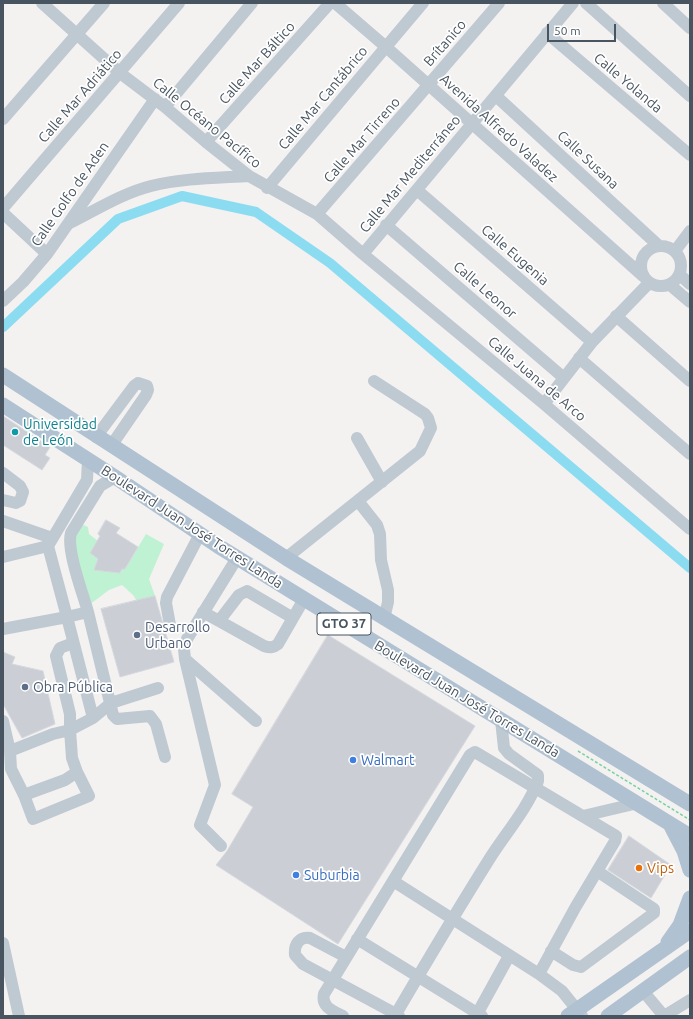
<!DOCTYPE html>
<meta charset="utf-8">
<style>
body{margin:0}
#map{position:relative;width:693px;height:1019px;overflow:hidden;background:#f4f1f1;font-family:Ubuntu,sans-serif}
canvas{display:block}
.frame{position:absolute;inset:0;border:4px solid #485560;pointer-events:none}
.scale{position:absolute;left:547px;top:24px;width:69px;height:18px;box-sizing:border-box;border:2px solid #485560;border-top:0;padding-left:5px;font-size:12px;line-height:14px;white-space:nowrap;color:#485560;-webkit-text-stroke:3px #fff;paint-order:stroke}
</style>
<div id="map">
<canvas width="693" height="1019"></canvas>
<div class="frame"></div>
<div class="scale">50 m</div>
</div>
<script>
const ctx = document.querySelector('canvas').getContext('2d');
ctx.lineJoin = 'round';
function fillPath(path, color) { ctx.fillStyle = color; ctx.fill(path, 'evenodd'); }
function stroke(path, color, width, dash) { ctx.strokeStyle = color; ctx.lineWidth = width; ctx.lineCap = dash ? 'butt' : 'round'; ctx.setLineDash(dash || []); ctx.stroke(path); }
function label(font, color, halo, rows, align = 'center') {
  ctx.font = font + ' Ubuntu,sans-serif'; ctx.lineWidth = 3.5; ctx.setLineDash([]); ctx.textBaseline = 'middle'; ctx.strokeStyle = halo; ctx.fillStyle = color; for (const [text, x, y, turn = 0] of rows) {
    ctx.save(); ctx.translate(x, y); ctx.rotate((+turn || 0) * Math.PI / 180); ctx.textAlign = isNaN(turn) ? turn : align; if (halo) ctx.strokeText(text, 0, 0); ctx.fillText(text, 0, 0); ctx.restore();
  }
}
const green = new Path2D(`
 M 82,524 L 88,527 L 89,534 L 98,541 L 90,553 L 114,572 L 120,573 L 122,569 L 125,569 L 146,534 L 164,544 L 149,579 L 155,596 L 137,601 L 133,595 L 122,585 L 109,590 L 89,605 L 70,544 Z`);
const canal = new Path2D(`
 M 3,327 L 118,219 L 182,196 L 256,212 L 330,263 L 690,568`);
const building = new Path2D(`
 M 3,416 L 50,447 L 45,455 L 50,458 L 42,470 L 3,445 Z
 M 106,520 L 120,528 L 116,533 L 138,547 L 125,569 L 122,569 L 120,573 L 94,570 L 98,559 L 90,553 L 100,536 L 98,534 Z
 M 155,596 L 174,662 L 120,677 L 101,609 Z
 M 328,635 L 475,726 L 338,944 L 216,865 L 227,851 L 253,807 L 232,794 Z
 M 3,652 L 15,657 L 12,664 L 43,671 L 55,724 L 22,738 L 3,704 Z
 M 629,836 L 671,865 L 651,898 L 608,870 Z`);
const path = new Path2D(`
 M 578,751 L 690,820`);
const minor = new Path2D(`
 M 42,3 L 120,73 L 165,107 L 206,142 L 249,176 L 317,214 L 363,254 L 544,404 L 690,529
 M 335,3 L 386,47 L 643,276
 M 586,3 L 690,96
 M 663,3 L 690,28
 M 547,33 L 690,155
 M 496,96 L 659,246
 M 165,107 L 252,3
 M 3,119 L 104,3
 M 206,142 L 330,3
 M 267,188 L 423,3
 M 417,190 L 592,342
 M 3,208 L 179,3
 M 3,213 L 47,254
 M 317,214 L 499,3
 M 70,223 C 96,210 123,193 151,186 C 183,178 217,178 249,176
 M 386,225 L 564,378
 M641 266a20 20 0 1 1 40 0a20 20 0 1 1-40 0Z
 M 675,251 L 690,231
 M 363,254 L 573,3
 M 680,275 L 690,284
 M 670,285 L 690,302
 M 3,301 L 23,282 L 47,254 L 155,99
 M 616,316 L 690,381
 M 579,358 L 690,454
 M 544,404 L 592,342 L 649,283
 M 96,437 L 134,386 L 138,383 L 147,386 L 148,390 L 146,395 L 111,446
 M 357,438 L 382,482
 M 88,460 L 87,480 L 48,546 L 67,617 L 88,612 C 83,594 66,549 71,533 L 100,486 L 115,477
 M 3,473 L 20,486 L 23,492 L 20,501 L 16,503 L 3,500
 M 358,501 L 377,525 L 380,534 L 381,560 L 388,590 L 388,602 L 384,619
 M 3,521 L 52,538
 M 3,557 L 48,546
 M 286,558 L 420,451 L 431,428 L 428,418 L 425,414 L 374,381
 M 88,612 L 113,715 L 117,719 L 150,716 L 156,724 L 165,757
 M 203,612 L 264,646 C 270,648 273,648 278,644 L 293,618 L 247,591 L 239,595 L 219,621
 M 293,618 L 304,599
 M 170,625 L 166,603 L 167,597 L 200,534
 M 3,629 L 67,617 L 93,718
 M 185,659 L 256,721
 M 3,721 L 10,751 L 11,769 L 24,795 L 65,780 L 77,772 L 72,758 L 70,730 L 93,718 L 111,703 L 158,688
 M 10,751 L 53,734 L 70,730 L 70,714 L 56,656 L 60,648 L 73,643
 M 24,795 L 33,819 L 89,796 L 77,772
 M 583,816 L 638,803
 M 221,846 L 200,825 L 215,785 L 185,659 L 184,649 L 187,639 L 237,558
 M 393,881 L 539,974 L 562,991 L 582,1016
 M 357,939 L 482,1016
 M 3,943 L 19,1016
 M 551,951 L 573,965 L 581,967 L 654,913 L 654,909 L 597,871
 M 346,957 L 310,938 C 299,936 294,945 295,955 L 303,964 L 396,1014 L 394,1016
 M 643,991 L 664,1016 L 690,1000
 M 343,1016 C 333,1011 321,1007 324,994 L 470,755 L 475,752 L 616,836 L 615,841 L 575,908 L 539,974
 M 399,1016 L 396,1014 C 427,961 458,909 490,858 C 506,833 527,809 538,781 L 538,775 L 509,754 L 504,748 L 501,720
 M 476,1016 L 509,956`);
const major = new Path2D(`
 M 3,375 L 286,558 L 690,804
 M 3,405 L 115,477 L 218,546 L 690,836
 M 670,824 L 684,851 L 690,870
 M 668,942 L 680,925 L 690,898
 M 568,1016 L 690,931
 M 608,1016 L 690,957`);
const markers = [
 [15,432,4,"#0f9aa8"],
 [137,635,4,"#5c6f8a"],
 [25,687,4,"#5c6f8a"],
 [353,760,4,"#3f7fe0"],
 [639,868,4,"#e8710a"],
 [296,875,4,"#3f7fe0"]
];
const shields = [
 [344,624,54]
];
const shieldNames = [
 ["GTO 37",344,624]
];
const streetNames = [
 ["Brítanico",445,43,-49],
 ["Calle Mar Báltico",257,63,-48],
 ["Calle Yolanda",628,83,40],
 ["Calle Mar Adriático",80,96,-49],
 ["Calle Mar Cantábrico",323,98,-50],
 ["Calle Océano Pacífico",207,123,39],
 ["Avenida Alfredo Valadez",499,128,42],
 ["Calle Mar Tirreno",362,140,-49],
 ["Calle Susana",588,160,43],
 ["Calle Mar Mediterráneo",410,174,-50],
 ["Calle Golfo de Aden",70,194,-55],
 ["Calle Eugenia",515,255,41],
 ["Calle Leonor",485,290,41],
 ["Calle Juana de Arco",537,379,40],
 ["Boulevard Juan José Torres Landa",192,527,33],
 ["Boulevard Juan José Torres Landa",467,699,31]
];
const cultureNames = [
 ["Universidad",23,424],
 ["de León",23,440]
];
const serviceNames = [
 ["Desarrollo",145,627],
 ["Urbano",145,643],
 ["Obra Pública",33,687]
];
const shopNames = [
 ["Walmart",361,760],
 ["Suburbia",304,875]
];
const foodNames = [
 ["Vips",647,868]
];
fillPath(green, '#bff2d2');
stroke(canal, '#8bdcf0', 10);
fillPath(building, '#cbced4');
stroke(building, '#d5d8dd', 1);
stroke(path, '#76d1a3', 1.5, [3, 2]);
stroke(minor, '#bfc9d1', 12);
stroke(major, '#b0c1d1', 15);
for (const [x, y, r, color] of markers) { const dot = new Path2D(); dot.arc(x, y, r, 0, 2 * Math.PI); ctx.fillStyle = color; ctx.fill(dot); stroke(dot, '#fff', 1.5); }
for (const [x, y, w] of shields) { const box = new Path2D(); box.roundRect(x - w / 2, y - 11, w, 22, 3); ctx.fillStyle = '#fff'; ctx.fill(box); stroke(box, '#485560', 1); }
label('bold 13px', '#485560', null, shieldNames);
label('14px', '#485560', '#fff', streetNames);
label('14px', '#0d838f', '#fff', cultureNames, 'left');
label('14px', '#4e5e75', '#fff', serviceNames, 'left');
label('14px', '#366cbe', '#fff', shopNames, 'left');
label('14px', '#c56008', '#fff', foodNames, 'left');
</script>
